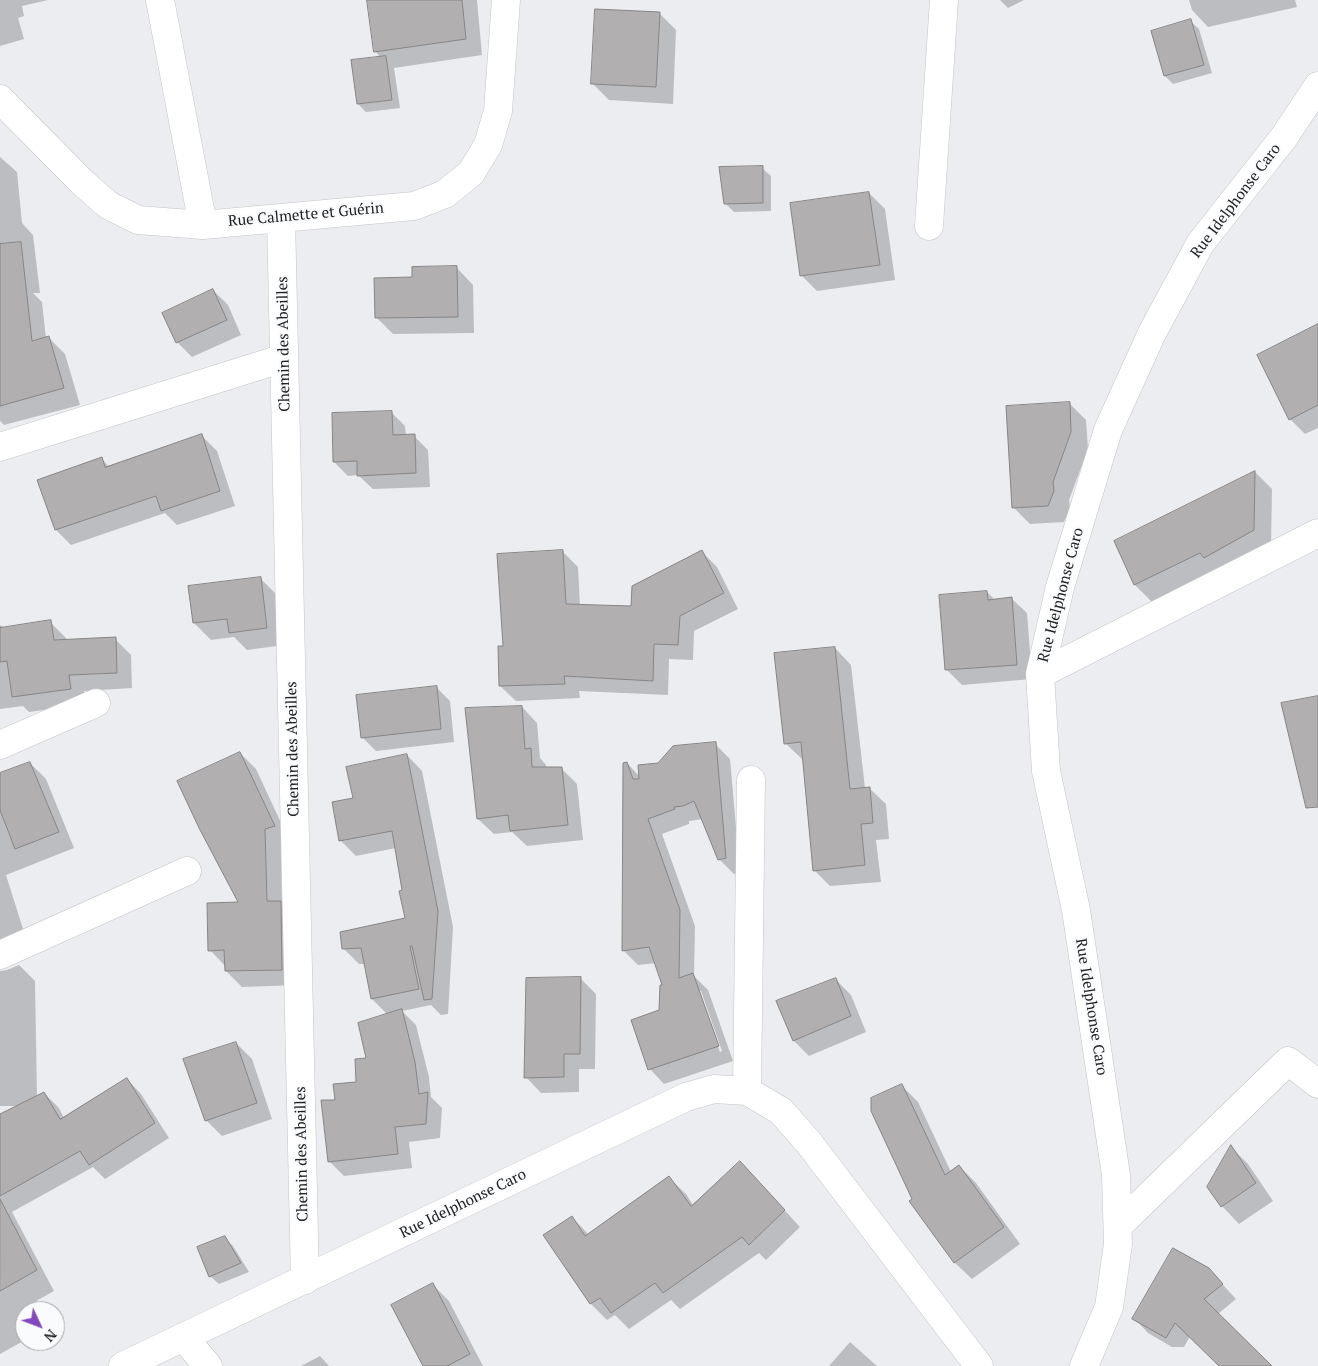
<!DOCTYPE html>
<meta charset="utf-8">
<style>
body{margin:0}
#map{position:relative;width:1318px;height:1366px;overflow:hidden;background:#ecedf0;font-family:"PT Serif",serif}
canvas{display:block}
.north{position:absolute;left:15px;top:1301px;width:50px;height:50px;box-sizing:border-box;background:#fafbfd;border:1px solid #a3a4a5;border-radius:50%;rotate:133deg;font-size:14px;font-weight:700;line-height:20px;text-align:center;color:#212222}
.north::after{content:'';display:block;margin:auto;width:18px;height:22px;background:#8247bd;clip-path:polygon(50% 0,100% 100%,50% 72%,0 100%)}
</style>
<div id="map">
<canvas width="1318" height="1366"></canvas>
<div class="north">N</div>
</div>
<script>
const ctx = document.querySelector('canvas').getContext('2d');
ctx.lineJoin = 'round';
function fillPath(path, color) { ctx.fillStyle = color; ctx.fill(path, 'evenodd'); }
function stroke(path, color, width, dash) { ctx.strokeStyle = color; ctx.lineWidth = width; ctx.lineCap = dash ? 'butt' : 'round'; ctx.setLineDash(dash || []); ctx.stroke(path); }
function label(font, color, halo, rows, align = 'center') {
  ctx.font = font + ' "PT Serif",serif'; ctx.lineWidth = 4.5; ctx.setLineDash([]); ctx.textBaseline = 'middle'; ctx.strokeStyle = halo; ctx.fillStyle = color; for (const [text, x, y, turn = 0] of rows) {
    ctx.save(); ctx.translate(x, y); ctx.rotate((+turn || 0) * Math.PI / 180); ctx.textAlign = isNaN(turn) ? turn : align; if (halo) ctx.strokeText(text, 0, 0); ctx.fillText(text, 0, 0); ctx.restore();
  }
}
const shadow = new Path2D(`
 M 0,0 L 48,0 L 22,6 L 24,16 L 18,18 L 24,39 L 0,46 Z
 M 369,0 L 477,0 L 482,55 L 394,68 L 400,108 L 366,112 L 358,104 L 381,58 L 375,51 Z
 M 1000,0 L 1024,0 L 1008,8 Z
 M 1189,0 L 1295,0 L 1297,7 L 1208,27 L 1192,10 Z
 M 659,13 L 676,30 L 673,104 L 609,100 L 592,83 Z
 M 1190,21 L 1199,29 L 1212,73 L 1173,84 L 1165,76 Z
 M 0,157 L 17,172 L 22,223 L 33,235 L 40,293 L 33,293 L 42,302 L 46,339 L 49,338 L 65,354 L 80,405 L 4,425 L 0,421 Z
 M 762,168 L 771,176 L 771,211 L 734,212 L 725,203 Z
 M 869,193 L 885,209 L 895,280 L 817,291 L 801,275 Z
 M 456,267 L 473,285 L 474,333 L 393,334 L 376,317 L 413,278 Z
 M 213,290 L 228,305 L 241,335 L 192,357 L 177,342 Z
 M 1318,331 L 1318,428 L 1305,434 L 1290,419 Z
 M 1069,403 L 1086,420 L 1088,449 L 1069,500 L 1070,508 L 1064,522 L 1030,524 L 1013,507 Z
 M 391,412 L 405,426 L 406,436 L 414,436 L 428,450 L 430,487 L 373,489 L 358,475 L 348,476 L 334,462 Z
 M 202,436 L 217,451 L 235,506 L 177,525 L 165,513 L 71,545 L 56,530 L 102,459 L 109,467 Z
 M 1255,472 L 1272,489 L 1271,547 L 1217,570 L 1152,602 L 1135,585 L 1115,542 Z
 M 563,552 L 578,567 L 580,606 L 632,607 L 702,552 L 717,567 L 738,609 L 694,631 L 693,660 L 669,659 L 668,695 L 579,691 L 580,698 L 516,701 L 500,686 L 505,647 Z
 M 260,578 L 277,595 L 284,645 L 247,650 L 234,637 L 211,640 L 194,623 L 190,588 Z
 M 987,592 L 995,600 L 1011,598 L 1027,613 L 1032,679 L 962,685 L 947,670 Z
 M 50,622 L 66,638 L 67,641 L 115,639 L 131,655 L 132,688 L 84,691 L 86,704 L 29,712 L 23,706 L 0,709 L 0,625 L 5,628 Z
 M 835,648 L 851,665 L 865,788 L 869,788 L 886,804 L 889,839 L 876,840 L 881,882 L 830,886 L 814,870 L 804,759 L 802,759 L 785,743 Z
 M 436,687 L 450,701 L 454,742 L 376,751 L 362,737 Z
 M 522,707 L 537,723 L 540,758 L 546,765 L 546,769 L 562,769 L 577,784 L 583,840 L 527,846 L 512,832 L 494,834 L 478,819 L 467,710 Z
 M 715,744 L 730,759 L 740,873 L 734,874 L 719,859 L 703,819 L 689,821 L 689,824 L 662,834 L 695,926 L 694,976 L 708,990 L 733,1061 L 664,1084 L 650,1069 L 661,1011 L 663,985 L 656,963 L 638,965 L 623,950 L 627,763 L 640,777 L 659,764 ZM 698,991 L 701,991 L 722,1051 L 720,1052 Z
 M 240,753 L 256,769 L 290,842 L 281,845 L 282,904 L 296,918 L 298,985 L 242,987 L 226,971 L 226,967 L 210,950 L 241,903 Z
 M 407,755 L 422,771 L 453,927 L 448,1014 L 441,1015 L 431,1005 L 402,1011 L 416,1025 L 429,1077 L 431,1097 L 442,1108 L 440,1138 L 409,1142 L 412,1168 L 344,1176 L 329,1161 L 336,1101 L 358,1083 L 388,1015 L 372,999 L 365,964 L 359,964 L 343,948 L 407,919 L 396,848 L 356,856 L 340,840 L 354,799 Z
 M 30,763 L 46,779 L 74,848 L 6,875 L 29,948 L 3,962 L 0,970 L 0,775 Z
 M 19,965 L 35,981 L 37,1097 L 44,1093 L 59,1108 L 64,1118 L 127,1079 L 141,1094 L 169,1138 L 105,1179 L 93,1167 L 12,1212 L 54,1291 L 36,1301 L 42,1311 L 25,1311 L 25,1340 L 0,1354 L 0,1152 L 19,1106 L 0,1106 L 0,971 L 7,970 Z
 M 580,978 L 596,994 L 595,1069 L 579,1069 L 579,1092 L 541,1093 L 526,1077 Z
 M 835,979 L 851,995 L 866,1032 L 809,1056 L 794,1041 Z
 M 236,1043 L 252,1059 L 272,1119 L 222,1136 L 206,1120 Z
 M 901,1085 L 918,1102 L 951,1172 L 959,1166 L 976,1183 L 1020,1244 L 972,1279 L 955,1263 L 911,1202 L 914,1199 Z
 M 1231,1147 L 1248,1164 L 1273,1201 L 1239,1224 L 1222,1206 L 1208,1187 Z
 M 669,1178 L 686,1194 L 693,1205 L 756,1179 L 800,1227 L 766,1260 L 759,1253 L 680,1309 L 671,1300 L 629,1329 L 615,1315 L 607,1320 L 591,1304 L 545,1235 L 572,1217 L 589,1235 Z
 M 224,1238 L 233,1246 L 249,1272 L 219,1284 L 210,1276 Z
 M 1210,1271 L 1236,1299 L 1218,1314 L 1270,1366 L 1220,1366 L 1190,1336 L 1184,1347 L 1172,1347 L 1148,1333 L 1134,1318 Z
 M 433,1285 L 449,1301 L 483,1366 L 425,1366 Z
 M 850,1342 L 877,1366 L 829,1366 Z
 M 320,1356 L 329,1366 L 301,1366 Z`);
const building = new Path2D(`
 M 367,0 L 462,0 L 466,39 L 374,52 Z
 M 595,9 L 660,12 L 656,87 L 591,84 Z
 M 1191,19 L 1204,65 L 1164,76 L 1151,31 Z
 M 386,56 L 392,100 L 357,104 L 351,60 Z
 M 763,166 L 763,203 L 724,204 L 719,167 Z
 M 869,192 L 880,265 L 800,276 L 790,203 Z
 M 21,242 L 32,341 L 49,336 L 64,388 L 0,406 L 0,244 Z
 M 457,266 L 458,317 L 375,318 L 374,278 L 412,277 L 412,267 Z
 M 213,289 L 227,320 L 176,343 L 162,313 Z
 M 1318,324 L 1318,405 L 1289,420 L 1257,355 Z
 M 1070,402 L 1071,432 L 1053,482 L 1054,491 L 1048,506 L 1012,508 L 1006,406 Z
 M 392,411 L 393,435 L 415,434 L 416,473 L 357,476 L 357,461 L 333,462 L 332,413 Z
 M 202,434 L 220,491 L 161,511 L 156,496 L 55,530 L 37,480 L 102,457 L 105,467 Z
 M 1255,471 L 1254,530 L 1204,558 L 1200,553 L 1134,585 L 1114,541 Z
 M 563,550 L 566,604 L 631,606 L 632,586 L 702,550 L 724,593 L 680,616 L 678,645 L 654,644 L 653,681 L 564,676 L 565,684 L 499,686 L 498,646 L 503,646 L 497,554 Z
 M 261,577 L 267,628 L 229,633 L 227,619 L 193,623 L 188,586 Z
 M 987,591 L 988,600 L 1012,597 L 1017,665 L 945,670 L 939,595 Z
 M 51,620 L 54,640 L 116,637 L 117,673 L 69,675 L 71,689 L 12,697 L 7,661 L 0,662 L 0,628 Z
 M 835,647 L 850,789 L 870,787 L 873,823 L 861,824 L 865,865 L 813,871 L 801,742 L 784,744 L 774,653 Z
 M 437,686 L 441,729 L 361,738 L 356,695 Z
 M 1318,696 L 1318,807 L 1306,808 L 1281,703 Z
 M 522,706 L 525,749 L 531,748 L 532,767 L 562,767 L 568,825 L 510,831 L 508,815 L 477,819 L 465,708 Z
 M 716,742 L 726,858 L 718,860 L 694,801 L 683,806 L 674,807 L 675,809 L 648,819 L 680,910 L 679,978 L 693,973 L 719,1046 L 648,1070 L 631,1020 L 659,1010 L 660,985 L 662,985 L 649,947 L 622,951 L 623,763 L 627,762 L 633,779 L 639,779 L 638,765 L 658,763 L 673,746 Z
 M 240,752 L 275,826 L 265,829 L 267,901 L 281,901 L 282,970 L 225,971 L 224,950 L 208,951 L 207,903 L 238,902 L 199,828 L 177,781 Z
 M 407,754 L 438,911 L 432,999 L 424,1000 L 412,946 L 410,946 L 419,989 L 371,999 L 361,948 L 342,949 L 340,932 L 405,918 L 399,891 L 402,890 L 392,831 L 339,841 L 332,802 L 353,798 L 346,767 Z
 M 30,762 L 59,832 L 15,849 L 0,810 L 0,773 Z
 M 581,977 L 580,1054 L 564,1054 L 564,1077 L 524,1078 L 526,978 Z
 M 836,978 L 851,1016 L 793,1041 L 776,1001 Z
 M 402,1009 L 415,1062 L 419,1094 L 428,1092 L 426,1124 L 395,1127 L 398,1154 L 328,1162 L 321,1100 L 335,1100 L 333,1084 L 356,1082 L 355,1059 L 366,1058 L 358,1023 Z
 M 236,1042 L 257,1103 L 205,1121 L 183,1059 Z
 M 127,1078 L 155,1123 L 89,1165 L 80,1151 L 0,1196 L 0,1114 L 44,1092 L 60,1119 Z
 M 902,1084 L 945,1175 L 959,1165 L 1004,1227 L 954,1263 L 909,1201 L 912,1199 L 871,1111 L 871,1098 Z
 M 1231,1145 L 1256,1183 L 1221,1207 L 1207,1187 Z
 M 740,1161 L 785,1210 L 749,1245 L 742,1237 L 663,1293 L 655,1283 L 611,1313 L 600,1298 L 590,1304 L 543,1235 L 572,1216 L 585,1236 L 669,1176 L 691,1206 Z
 M 0,1199 L 37,1270 L 0,1291 Z
 M 225,1236 L 241,1263 L 209,1277 L 197,1247 Z
 M 1173,1248 L 1209,1268 L 1223,1284 L 1204,1299 L 1272,1366 L 1219,1366 L 1175,1323 L 1166,1338 L 1132,1319 Z
 M 433,1283 L 470,1354 L 447,1366 L 423,1366 L 391,1305 Z`);
const minor = new Path2D(`
 M 160,0 L 203,225
 M 0,99 L 82,182 L 108,205 L 138,220 L 203,225 L 414,206 L 445,194 L 471,173 L 488,145 L 498,111 L 506,0
 M 281,218 L 305,1280
 M 929,226 L 944,0
 M 0,447 L 284,358
 M 1040,674 L 1318,533
 M 0,745 L 96,703
 M 0,955 L 187,871
 M 747,1091 L 751,780
 M 1118,1226 L 1288,1061 L 1318,1084
 M 184,1338 L 208,1366
 M 123,1366 L 686,1097 L 714,1089 L 747,1091 L 781,1111 L 809,1143 L 979,1366
 M 1084,1366 L 1109,1307 L 1118,1244 L 1116,1175 L 1076,910 L 1046,771 L 1040,674 L 1060,587 L 1108,430 L 1152,333 L 1200,244 L 1284,137 L 1318,86`);
const streetNames = [
 ["Rue Idelphonse Caro",1236,201,-53],
 ["Rue Calmette et Guérin",306,215,-5],
 ["Chemin des Abeilles",284,344,-91],
 ["Rue Idelphonse Caro",1061,595,-75],
 ["Chemin des Abeilles",293,749,-91],
 ["Rue Idelphonse Caro",1091,1007,81],
 ["Chemin des Abeilles",302,1154,-91],
 ["Rue Idelphonse Caro",463,1204,-26]
];
fillPath(shadow, '#0003');
fillPath(building, '#b2afb0');
stroke(building, '#868484', 1);
stroke(minor, '#c3c4c6', 29);
stroke(minor, '#fff', 28);
label('15px', '#212222', '#fafbfd', streetNames);
</script>
